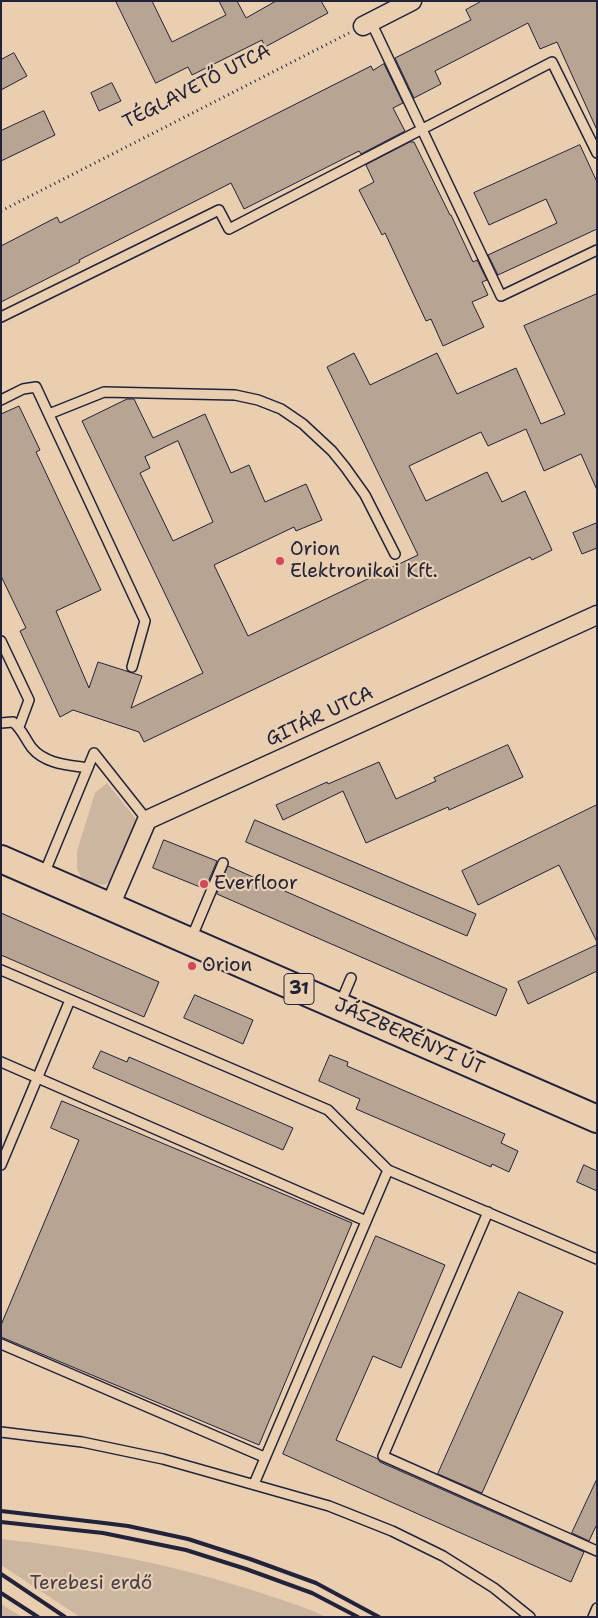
<!DOCTYPE html>
<meta charset="utf-8">
<style>
body{margin:0}
#map{position:relative;width:598px;height:1618px;overflow:hidden;background:#e9cfb0;font-family:"Shantell Sans",sans-serif}
canvas{display:block}
.frame{position:absolute;inset:0;border:2px solid #22223b;pointer-events:none}
</style>
<div id="map">
<canvas width="598" height="1618"></canvas>
<div class="frame"></div>
</div>
<script>
const ctx = document.querySelector('canvas').getContext('2d');
ctx.lineJoin = 'round';
function fillPath(path, color) { ctx.fillStyle = color; ctx.fill(path, 'evenodd'); }
function stroke(path, color, width, dash) { ctx.strokeStyle = color; ctx.lineWidth = width; ctx.lineCap = dash ? 'butt' : 'round'; ctx.setLineDash(dash || []); ctx.stroke(path); }
function label(font, color, halo, rows, align = 'center') {
  ctx.font = font + ' "Shantell Sans",sans-serif'; ctx.lineWidth = 4.5; ctx.setLineDash([]); ctx.textBaseline = 'middle'; ctx.strokeStyle = halo; ctx.fillStyle = color; for (const [text, x, y, turn = 0] of rows) {
    ctx.save(); ctx.translate(x, y); ctx.rotate((+turn || 0) * Math.PI / 180); ctx.textAlign = isNaN(turn) ? turn : align; if (halo) ctx.strokeText(text, 0, 0); ctx.fillText(text, 0, 0); ctx.restore();
  }
}
const green = new Path2D(`
 M 107,783 L 141,825 L 117,878 L 104,885 L 84,882 L 77,869 L 77,851 L 95,793 Z
 M 1,1539 C 87,1548 172,1564 255,1591 C 279,1599 303,1606 326,1617 L 80,1617 L 1,1565 Z
 M 1,1604 L 22,1617 L 1,1617 Z`);
const building = new Path2D(`
 M 116,1 L 152,1 L 172,42 L 226,15 L 219,1 L 237,1 L 246,18 L 276,1 L 321,1 L 328,13 L 265,47 L 262,40 L 192,75 L 188,67 L 156,83 Z
 M 482,1 L 597,1 L 597,130 L 557,42 L 540,49 L 528,23 L 435,71 L 441,84 L 414,98 L 395,58 L 471,20 L 466,10 Z
 M 14,53 L 27,76 L 1,90 L 1,60 Z
 M 384,64 L 403,103 L 393,108 L 405,131 L 361,154 L 359,151 L 244,209 L 231,183 L 79,260 L 80,262 L 1,302 L 1,246 L 57,217 L 60,223 L 371,66 L 373,70 Z
 M 112,83 L 121,101 L 99,111 L 91,93 Z
 M 44,111 L 55,135 L 1,161 L 1,131 Z
 M 410,142 L 414,142 L 450,215 L 451,215 L 473,262 L 477,260 L 487,280 L 482,282 L 488,295 L 472,302 L 484,327 L 443,346 L 431,319 L 426,321 L 385,233 L 382,235 L 359,190 L 374,182 L 366,165 Z
 M 580,145 L 597,182 L 597,229 L 498,275 L 488,255 L 557,223 L 546,199 L 489,225 L 474,193 Z
 M 597,294 L 597,490 L 581,454 L 544,471 L 526,429 L 488,446 L 481,432 L 409,466 L 426,501 L 487,472 L 502,502 L 525,491 L 552,550 L 532,560 L 530,557 L 144,742 L 139,732 L 73,710 L 60,717 L 20,631 L 26,628 L 1,576 L 1,414 L 19,406 L 40,450 L 36,452 L 101,590 L 56,611 L 89,688 L 98,662 L 142,676 L 131,708 L 203,673 L 82,421 L 127,399 L 134,399 L 153,438 L 205,414 L 231,473 L 249,465 L 265,502 L 306,484 L 322,520 L 296,531 L 294,527 L 214,565 L 248,636 L 418,555 L 327,367 L 354,353 L 370,385 L 437,353 L 457,394 L 516,368 L 541,424 L 565,414 L 524,326 ZM 178,441 L 213,522 L 173,541 L 140,473 L 150,468 L 145,457 Z
 M 597,523 L 597,548 L 582,554 L 573,533 Z
 M 508,745 L 523,777 L 449,810 L 448,807 L 366,843 L 343,791 L 283,820 L 276,805 L 327,782 L 328,784 L 379,762 L 396,799 L 436,781 L 434,778 Z
 M 597,805 L 597,942 L 559,865 L 478,905 L 462,871 Z
 M 255,820 L 476,914 L 467,936 L 246,842 Z
 M 164,840 L 217,861 L 205,889 L 153,868 Z
 M 228,866 L 507,989 L 496,1016 L 217,894 Z
 M 1,913 L 159,982 L 144,1017 L 1,955 Z
 M 597,945 L 597,971 L 528,1004 L 518,982 Z
 M 195,995 L 253,1020 L 243,1044 L 184,1018 Z
 M 101,1051 L 127,1062 L 129,1057 L 293,1128 L 283,1150 L 93,1068 Z
 M 330,1055 L 348,1062 L 347,1066 L 505,1134 L 501,1143 L 518,1151 L 509,1172 L 492,1164 L 491,1167 L 356,1109 L 360,1099 L 319,1081 Z
 M 62,1101 L 352,1223 L 259,1445 L 1,1337 L 1,1325 L 79,1140 L 51,1128 Z
 M 584,1165 L 597,1171 L 597,1191 L 577,1182 Z
 M 376,1236 L 445,1265 L 401,1368 L 373,1356 L 336,1440 L 378,1459 L 380,1462 L 584,1552 L 571,1582 L 283,1454 Z
 M 519,1292 L 563,1312 L 482,1493 L 438,1474 Z
 M 597,1479 L 597,1524 L 589,1541 L 572,1533 Z`);
const path = new Path2D(`
 M 1,211 L 349,33`);
const lane = new Path2D(`
 M 371,22 L 501,296 L 597,250
 M 1,317 L 219,210 L 229,229 L 552,62 L 597,153
 M 1,400 L 23,389 L 36,387 L 145,621 L 132,667
 M 49,414 L 104,392 L 235,395 L 258,400 L 281,409 L 303,424 L 332,451 L 345,467 L 365,495 L 395,554
 M 1,641 L 29,700 L 19,727
 M 1,723 L 13,722 C 22,729 25,739 32,748 C 45,764 69,765 88,768
 M 44,874 L 94,753 L 147,820
 M 191,939 L 223,863
 M 1,970 L 328,1110 L 388,1170 L 597,1259
 M 340,1004 L 351,978
 M 1,1062 L 366,1221
 M 1,1165 L 70,1000
 M 488,1212 L 383,1456 L 597,1551
 M 1,1344 L 264,1457
 M 1,1432 L 82,1442 L 163,1459 L 329,1506 L 392,1531 L 443,1556 L 494,1588 L 530,1617
 M 254,1484 L 388,1170
 M 593,1617 L 597,1608`);
const street = new Path2D(`
 M 363,26 L 412,1
 M 110,906 L 147,820 L 597,615`);
const primary = new Path2D(`
 M 1,859 L 597,1119`);
const rail = new Path2D(`
 M 1,1511 L 104,1523 L 128,1526 L 188,1539 L 250,1559 L 316,1583 L 379,1617
 M 1,1522 L 103,1533 L 186,1550 L 246,1569 L 312,1593 L 358,1617
 M 1,1574 L 65,1617
 M 1,1593 L 38,1617`);
const markers = [
 [280,561,5,"#d1495b"],
 [204,884,5,"#d1495b"],
 [192,966,5,"#d1495b"]
];
const shields = [
 [299,989,30]
];
const shieldNames = [
 ["31",299,989]
];
const streetNames = [
 ["TÉGLAVETŐ UTCA",197,87,-27],
 ["GITÁR UTCA",320,717,-25],
 ["JÁSZBERÉNYI ÚT",409,1037,24]
];
const poiNames = [
 ["Orion",290,550],
 ["Elektronikai Kft.",290,572],
 ["Everfloor",214,884],
 ["Orion",202,966]
];
const parkNames = [
 ["Terebesi erdő",91,1584]
];
fillPath(green, '#ccb69f');
fillPath(building, '#b7a493');
stroke(building, '#22223b', 1);
stroke(lane, '#22223b', 12);
stroke(street, '#22223b', 21);
stroke(primary, '#22223b', 30);
stroke(path, '#22223b', 3, [1, 4]);
stroke(lane, '#e9cfb0', 9);
stroke(street, '#e9cfb0', 18);
stroke(primary, '#e9cfb0', 26);
stroke(rail, '#22223b', 4);
for (const [x, y, r, color] of markers) { const dot = new Path2D(); dot.arc(x, y, r, 0, 2 * Math.PI); ctx.fillStyle = color; ctx.fill(dot); stroke(dot, '#e9cfb0', 2); }
for (const [x, y, w] of shields) { const box = new Path2D(); box.roundRect(x - w / 2, y - 15.5, w, 31, 4); ctx.fillStyle = '#e9cfb0'; ctx.fill(box); stroke(box, '#22223b', 1); }
label('bold 18px', '#22223b', null, shieldNames);
label('19px', '#22223b', '#e9cfb0', streetNames);
label('19px', '#22223b', '#e9cfb0', poiNames, 'left');
label('19px', '#44404f', '#e9cfb0', parkNames);
</script>
